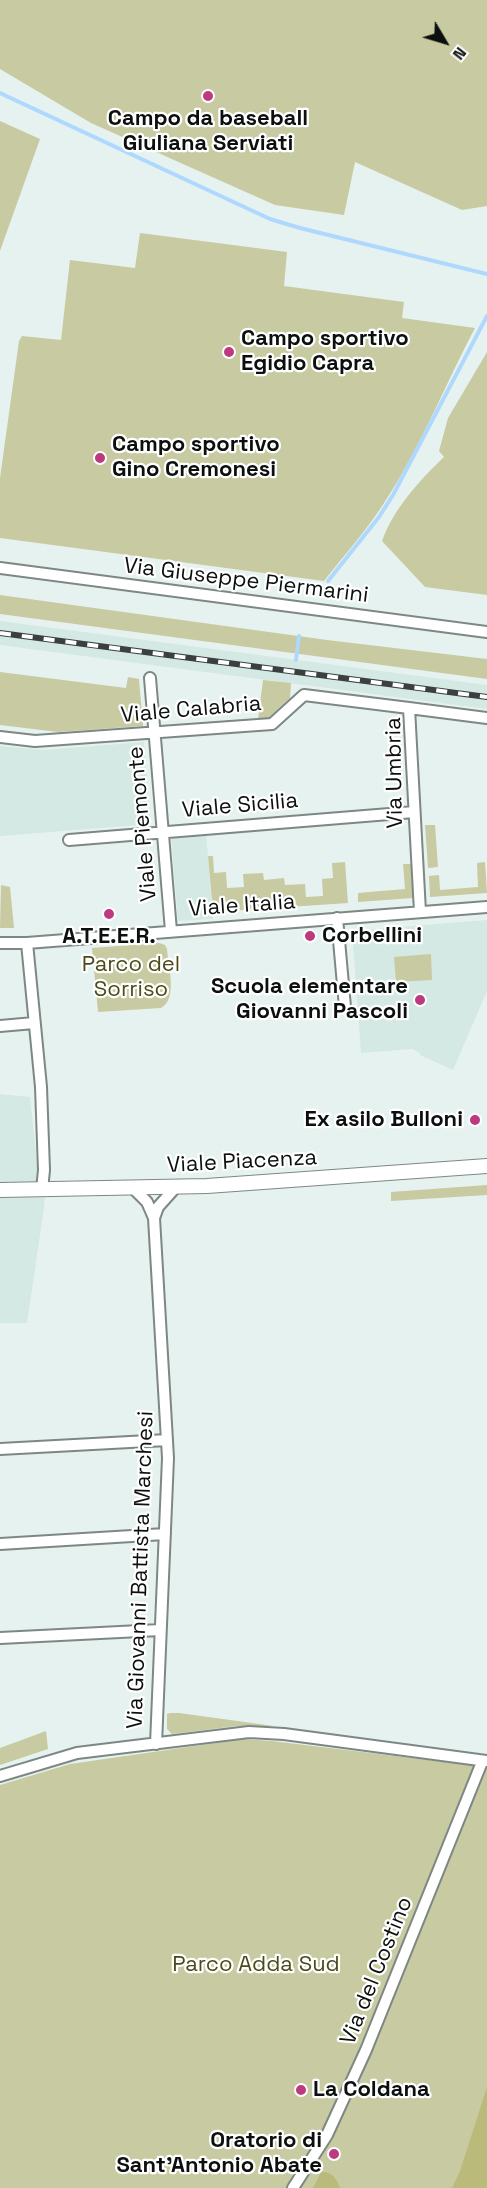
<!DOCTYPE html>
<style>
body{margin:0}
#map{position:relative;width:487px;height:2188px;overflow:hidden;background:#e6f2ef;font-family:"Space Grotesk",sans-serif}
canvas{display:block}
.north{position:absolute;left:415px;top:12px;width:60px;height:60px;-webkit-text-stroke:4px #fff;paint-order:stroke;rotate:128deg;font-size:16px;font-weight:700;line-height:24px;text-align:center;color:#0b0f0e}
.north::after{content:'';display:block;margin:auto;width:21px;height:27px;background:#0b0f0e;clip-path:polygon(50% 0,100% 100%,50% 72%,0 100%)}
</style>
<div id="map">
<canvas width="487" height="2188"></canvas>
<div class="north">N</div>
</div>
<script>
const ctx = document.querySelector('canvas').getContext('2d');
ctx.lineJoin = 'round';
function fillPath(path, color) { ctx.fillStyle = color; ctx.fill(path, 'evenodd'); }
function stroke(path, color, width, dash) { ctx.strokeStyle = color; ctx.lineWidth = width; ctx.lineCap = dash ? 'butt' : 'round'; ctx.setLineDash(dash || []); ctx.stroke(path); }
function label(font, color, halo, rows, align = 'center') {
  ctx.font = font + ' "Space Grotesk",sans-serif'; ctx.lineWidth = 4.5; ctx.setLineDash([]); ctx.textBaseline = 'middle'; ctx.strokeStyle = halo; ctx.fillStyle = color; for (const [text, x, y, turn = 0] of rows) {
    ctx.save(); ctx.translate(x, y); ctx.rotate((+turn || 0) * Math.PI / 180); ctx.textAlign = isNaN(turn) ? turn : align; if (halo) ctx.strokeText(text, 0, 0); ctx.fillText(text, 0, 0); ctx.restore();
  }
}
const built = new Path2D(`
 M 0,621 L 487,685 L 487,709 L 0,645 Z
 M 144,742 L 151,824 L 0,836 L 0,746 L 44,750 Z
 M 206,833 L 213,919 L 178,921 L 171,835 Z
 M 487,920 L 487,991 L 453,1070 L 420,1055 L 420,1053 L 412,1049 L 361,1053 L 352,931 Z
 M 0,1094 L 30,1097 L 40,1191 L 45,1191 L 44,1208 L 27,1323 L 0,1323 Z`);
const green = new Path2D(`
 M 0,0 L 487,0 L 487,206 L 462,210 L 355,162 L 344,215 L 275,205 L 91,123 L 0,69 Z
 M 0,121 L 40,139 L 0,251 Z
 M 140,233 L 287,252 L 284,286 L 404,302 L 402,318 L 475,328 C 445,385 421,446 386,500 C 368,529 345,554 324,581 L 0,538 L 0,478 L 19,341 L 22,336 L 61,340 L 70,260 L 135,268 Z
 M 487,352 L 487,595 L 425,587 L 382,541 C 394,508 419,481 444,457 L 439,451 L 448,418 Z
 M 0,595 L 327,640 L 487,659 L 487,679 L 0,614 Z
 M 0,672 L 126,688 L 128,677 L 139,679 L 143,726 L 58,732 L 0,725 Z
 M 263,680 L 291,683 L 290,698 L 268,718 L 258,719 Z
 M 425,825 L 435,825 L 438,867 L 428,868 Z
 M 208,856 L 213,856 L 214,873 L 226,872 L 227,888 L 244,887 L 243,874 L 263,873 L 264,880 L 284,878 L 285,885 L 305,884 L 306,897 L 323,896 L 322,879 L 333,878 L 332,863 L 345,862 L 348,903 L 213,912 Z
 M 485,862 L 487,893 L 430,897 L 429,876 L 439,875 L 440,890 L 478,887 L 477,863 Z
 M 403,864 L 411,864 L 413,898 L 358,902 L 358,893 L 405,889 Z
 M 1,885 L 10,887 L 14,928 L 0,928 Z
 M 159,943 L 165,945 L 167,949 C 168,966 178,999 161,1008 L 98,1012 L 92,948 Z
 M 431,954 L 432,980 L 396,982 L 394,957 Z
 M 487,1185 L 487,1195 L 391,1201 L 391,1192 Z
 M 170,1713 L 179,1713 L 274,1726 L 237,1726 L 172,1734 L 167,1729 L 167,1714 Z
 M 46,1731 L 48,1749 L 0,1765 L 0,1748 Z
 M 243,1739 L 272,1741 L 469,1765 L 487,1765 L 487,2188 L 0,2188 L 0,1785 L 70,1764 Z`);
const forest = new Path2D(`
 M 487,2087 L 487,2188 L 452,2188 L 460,2171 Z
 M 321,2172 C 332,2171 337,2179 340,2188 L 313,2188 Z`);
const stream = new Path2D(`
 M 0,93 L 270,219 L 300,228 L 487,274
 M 328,581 L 379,517 L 393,495 L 487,316
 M 296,660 L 299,636`);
const minor = new Path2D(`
 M 0,568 L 487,632
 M 150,678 L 171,931
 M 0,737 L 35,741 L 272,724 L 304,695 L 409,708
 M 69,840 L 414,812
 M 420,912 L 409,708 L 487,718
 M 337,918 L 345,1007
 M 0,943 L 27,943 L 487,907
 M 27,943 L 41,1087 L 44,1170 L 42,1190
 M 0,1026 L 34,1023
 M 134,1189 L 147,1202 L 154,1218 L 168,1458 L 156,1744
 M 154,1218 L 158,1207 L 175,1188
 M 0,1449 L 167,1440
 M 0,1544 L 165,1534
 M 0,1638 L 160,1630
 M 0,1776 L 77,1753 L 249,1732 L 284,1734 L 487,1761
 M 293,2188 L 327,2135 L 366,2050 L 482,1762`);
const tertiary = new Path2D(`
 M 0,1190 L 207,1186 L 487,1166`);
const rail = new Path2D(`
 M 0,633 L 487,697`);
const markers = [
 [208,96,6,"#bd3a81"],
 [229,352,6,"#bd3a81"],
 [100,458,6,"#bd3a81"],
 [109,914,6,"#bd3a81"],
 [310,936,6,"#bd3a81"],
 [420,1000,6,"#bd3a81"],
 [475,1120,6,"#bd3a81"],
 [301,2090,6,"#bd3a81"],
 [334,2154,6,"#bd3a81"]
];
const poiNames = [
 ["Campo da baseball",208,119,"center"],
 ["Giuliana Serviati",208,144,"center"],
 ["Campo sportivo",241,339],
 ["Egidio Capra",241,364],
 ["Campo sportivo",112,445],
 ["Gino Cremonesi",112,470],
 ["Corbellini",322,936],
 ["A.T.E.E.R.",109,937,"center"],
 ["Scuola elementare",408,987,"right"],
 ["Giovanni Pascoli",408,1012,"right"],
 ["Ex asilo Bulloni",463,1120,"right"],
 ["La Coldana",313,2090],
 ["Oratorio di",322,2141,"right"],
 ["Sant'Antonio Abate",322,2166,"right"]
];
const streetNames = [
 ["Via Giuseppe Piermarini",246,581,7],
 ["Viale Calabria",191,710,-5],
 ["Via Umbria",395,773,-91],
 ["Viale Sicilia",240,806,-5],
 ["Viale Piemonte",143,824,-95],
 ["Viale Italia",242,906,-4],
 ["Viale Piacenza",242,1162,-3],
 ["Via Giovanni Battista Marchesi",141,1570,-88],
 ["Via del Costino",377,1971,-68]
];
const parkNames = [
 ["Parco del",131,965],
 ["Sorriso",131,990],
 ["Parco Adda Sud",256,1965]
];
fillPath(built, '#d4e9e3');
fillPath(green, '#c8caa1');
fillPath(forest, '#babb7a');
stroke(stream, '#afd8fe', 4);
stroke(minor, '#7d8885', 14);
stroke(tertiary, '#7d8885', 16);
stroke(minor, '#fff', 10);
stroke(tertiary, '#fff', 14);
stroke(rail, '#3a403e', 6);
stroke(rail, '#fff', 4, [11]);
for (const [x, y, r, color] of markers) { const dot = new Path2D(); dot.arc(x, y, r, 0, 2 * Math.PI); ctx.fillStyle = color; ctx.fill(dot); stroke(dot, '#fff', 2); }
label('bold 22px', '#0b0f0e', '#fff', poiNames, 'left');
label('22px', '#0b0f0e', '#fff', streetNames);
label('22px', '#4b4b1a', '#fff', parkNames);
</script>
